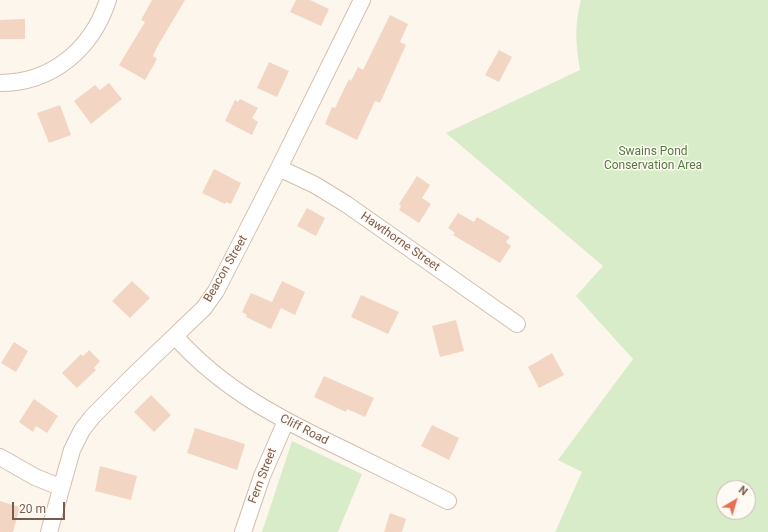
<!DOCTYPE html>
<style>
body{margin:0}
#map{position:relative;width:768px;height:532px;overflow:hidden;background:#fdf6ec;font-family:Roboto,sans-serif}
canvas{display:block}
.north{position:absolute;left:716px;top:480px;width:40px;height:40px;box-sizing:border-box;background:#fffaf3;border:1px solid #cabbb1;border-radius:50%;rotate:38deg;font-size:11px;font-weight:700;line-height:16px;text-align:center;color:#7a5c4d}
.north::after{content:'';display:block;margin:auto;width:14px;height:18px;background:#e76f51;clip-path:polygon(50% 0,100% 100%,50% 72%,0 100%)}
.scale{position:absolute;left:12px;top:502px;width:53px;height:18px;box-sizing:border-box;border:2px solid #7a5c4d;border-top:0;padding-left:5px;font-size:12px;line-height:14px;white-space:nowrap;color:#7a5c4d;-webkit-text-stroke:3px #fffaf3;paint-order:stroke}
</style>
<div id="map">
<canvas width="768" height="532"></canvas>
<div class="north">N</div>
<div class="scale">20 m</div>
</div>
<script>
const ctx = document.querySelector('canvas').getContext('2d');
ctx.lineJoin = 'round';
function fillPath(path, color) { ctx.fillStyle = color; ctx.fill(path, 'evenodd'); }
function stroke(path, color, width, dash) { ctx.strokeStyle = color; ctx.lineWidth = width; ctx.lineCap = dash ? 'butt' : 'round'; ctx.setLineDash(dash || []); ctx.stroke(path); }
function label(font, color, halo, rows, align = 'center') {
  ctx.font = font + ' Roboto,sans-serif'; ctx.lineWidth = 3; ctx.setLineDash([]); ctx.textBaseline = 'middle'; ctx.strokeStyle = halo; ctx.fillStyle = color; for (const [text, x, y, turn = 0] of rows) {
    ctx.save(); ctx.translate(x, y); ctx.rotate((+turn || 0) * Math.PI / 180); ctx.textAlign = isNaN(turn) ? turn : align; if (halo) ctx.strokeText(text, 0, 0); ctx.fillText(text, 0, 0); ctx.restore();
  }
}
const green = new Path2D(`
 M 581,0 L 768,0 L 768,532 L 555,532 L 582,472 L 558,460 L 633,359 L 576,296 L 603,266 L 446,133 L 580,70 C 576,43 574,27 581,0 ZM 724,488 L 748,488 L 748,512 L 724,512 Z
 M 292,441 L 362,474 L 338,532 L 262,532 Z`);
const building = new Path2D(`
 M 152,0 L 185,0 L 157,47 L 153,56 L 157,59 L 145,80 L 119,65 L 145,22 L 141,20 Z
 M 296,0 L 310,0 L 329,9 L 321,26 L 290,12 Z
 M 390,15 L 408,24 L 400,42 L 406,45 L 380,103 L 375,101 L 357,140 L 325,124 L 332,107 L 335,108 L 349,79 L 351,81 L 358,67 L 363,70 Z
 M 25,19 L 25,39 L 0,39 L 0,20 Z
 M 499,50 L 512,57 L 499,82 L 485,75 Z
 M 269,62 L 289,71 L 277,97 L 257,88 Z
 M 109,83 L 122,99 L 91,124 L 74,101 L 95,85 L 100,90 Z
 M 240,99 L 258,108 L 252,118 L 258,122 L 252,135 L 225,121 L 235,100 L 238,102 Z
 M 60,105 L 71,135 L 49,143 L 37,113 Z
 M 214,169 L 241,183 L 231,204 L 226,202 L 225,204 L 202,193 Z
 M 417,176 L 430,185 L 422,198 L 431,204 L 419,223 L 399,210 L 401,206 L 399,204 Z
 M 307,208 L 325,218 L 316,236 L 297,226 Z
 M 458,213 L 474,222 L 477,217 L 510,237 L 506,242 L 511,246 L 500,263 L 453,235 L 455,233 L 448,228 Z
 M 132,281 L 150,298 L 130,318 L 112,301 Z
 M 282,281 L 305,292 L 295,315 L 281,308 L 271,329 L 246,317 L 247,315 L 242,312 L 251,293 L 272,302 Z
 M 361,295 L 399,312 L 388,334 L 351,317 Z
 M 456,320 L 464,351 L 440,357 L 432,326 Z
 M 14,342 L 28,351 L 16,372 L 1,363 Z
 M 89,350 L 100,361 L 94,368 L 96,370 L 77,388 L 62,373 L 81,354 L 83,356 Z
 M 552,353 L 564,375 L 539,388 L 528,367 Z
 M 324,376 L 374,398 L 365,417 L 347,409 L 346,412 L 314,397 Z
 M 151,395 L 171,415 L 154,432 L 134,412 Z
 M 34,399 L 58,416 L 47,433 L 36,426 L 33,432 L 19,422 Z
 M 432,425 L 459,438 L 449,460 L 421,446 Z
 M 195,428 L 245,444 L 237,470 L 187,453 Z
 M 100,466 L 137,476 L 131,500 L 95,491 Z
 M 0,501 L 20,507 L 13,532 L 0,532 Z
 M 390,513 L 406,519 L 402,532 L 384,532 Z`);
const street = new Path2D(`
 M 0,83 C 52,83 92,49 108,0
 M 279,168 L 315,185 L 346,204 L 517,324
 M 175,336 C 222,390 284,421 347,451 C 381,468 414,484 448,501
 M 0,457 L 35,477 L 60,487
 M 49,532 L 72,450 L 82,430 L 93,416 L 132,377 L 204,308 L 216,291 L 279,168 L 362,0
 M 243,532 L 262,476 L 286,421`);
const parkNames = [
 ["Swains Pond",653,152],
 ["Conservation Area",653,166]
];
const streetNames = [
 ["Hawthorne Street",400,242,35],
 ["Beacon Street",226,269,-60],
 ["Cliff Road",304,430,27],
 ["Fern Street",263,476,-69]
];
fillPath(green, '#d8ecc9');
fillPath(building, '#f3d5c3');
stroke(street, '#d1beb0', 18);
stroke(street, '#fff', 16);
label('12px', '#537a41', '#fffaf3', parkNames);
label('12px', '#7a5c4d', '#fffaf3', streetNames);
</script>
